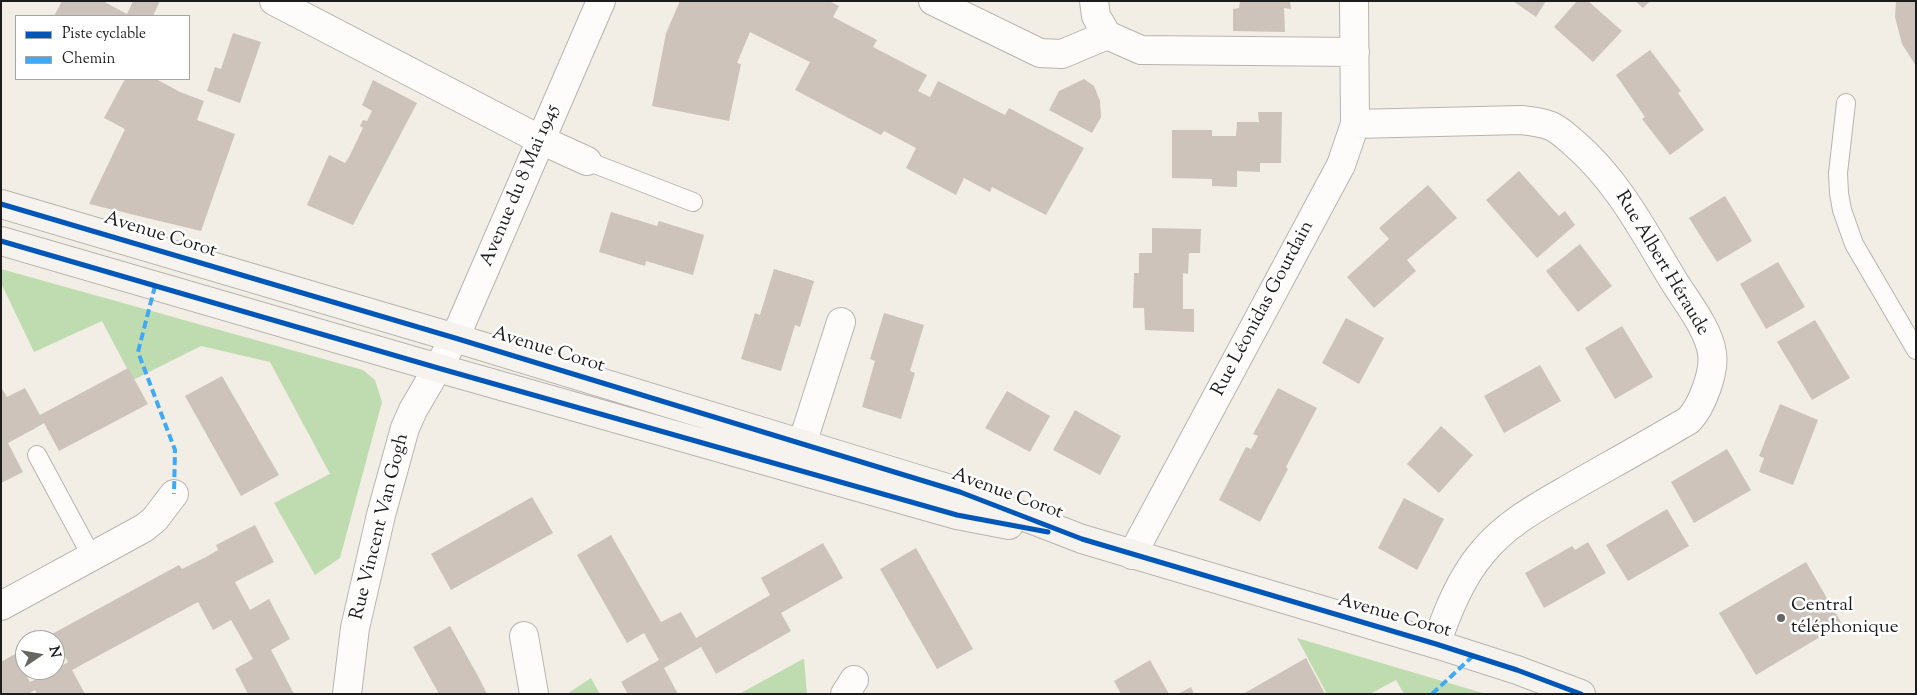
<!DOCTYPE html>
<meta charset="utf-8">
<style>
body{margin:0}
#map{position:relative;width:1917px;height:695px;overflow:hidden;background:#f2eee5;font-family:"Sorts Mill Goudy",serif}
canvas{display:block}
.frame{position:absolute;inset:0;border:2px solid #1c1c1c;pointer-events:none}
.legend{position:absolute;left:15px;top:15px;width:175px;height:65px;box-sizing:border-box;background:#fff;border:1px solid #a4a4a4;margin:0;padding:6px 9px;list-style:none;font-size:15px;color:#1c1c1c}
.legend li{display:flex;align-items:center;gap:10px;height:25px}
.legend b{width:25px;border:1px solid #a4a4a4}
.north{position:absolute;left:15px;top:630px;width:50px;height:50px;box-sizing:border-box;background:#fff;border:1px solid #a4a4a4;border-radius:50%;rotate:78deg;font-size:14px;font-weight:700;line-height:20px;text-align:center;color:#1c1c1c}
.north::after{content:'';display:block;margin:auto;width:18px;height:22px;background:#676662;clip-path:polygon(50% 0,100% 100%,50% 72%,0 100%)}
</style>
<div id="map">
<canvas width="1917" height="695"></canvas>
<div class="frame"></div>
<ul class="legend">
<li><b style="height:6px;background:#0057b8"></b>Piste cyclable</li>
<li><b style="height:6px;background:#3fa9f5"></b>Chemin</li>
</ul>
<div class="north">N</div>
</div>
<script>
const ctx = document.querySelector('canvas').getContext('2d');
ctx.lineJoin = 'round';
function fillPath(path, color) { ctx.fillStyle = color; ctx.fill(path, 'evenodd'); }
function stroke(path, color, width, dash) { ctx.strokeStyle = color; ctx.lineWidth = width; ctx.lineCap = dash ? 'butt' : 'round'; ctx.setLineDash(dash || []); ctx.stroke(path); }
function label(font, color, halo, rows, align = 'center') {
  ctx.font = font + ' "Sorts Mill Goudy",serif'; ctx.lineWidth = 5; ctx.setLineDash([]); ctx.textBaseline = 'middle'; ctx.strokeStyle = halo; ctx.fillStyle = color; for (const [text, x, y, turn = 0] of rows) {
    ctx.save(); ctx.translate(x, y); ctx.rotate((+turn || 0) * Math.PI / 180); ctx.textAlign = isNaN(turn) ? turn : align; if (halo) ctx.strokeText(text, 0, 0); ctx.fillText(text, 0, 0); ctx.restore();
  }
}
const green = new Path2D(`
 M 1,269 L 363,370 L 375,380 L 382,402 L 340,558 L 315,575 L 274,503 L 330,474 L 270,362 L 201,346 L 133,380 L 102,321 L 34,352 L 1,283 Z
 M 1297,638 L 1486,694 L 1404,694 L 1396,680 L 1370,694 L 1327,694 Z
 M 804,659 L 807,694 L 739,694 L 803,659 Z
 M 591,678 L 600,694 L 567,694 Z`);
const building = new Path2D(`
 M 62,1 L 103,1 L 127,14 L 133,1 L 160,1 L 153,16 L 54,16 Z
 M 680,1 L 829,1 L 839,6 L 833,17 L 877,40 L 873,47 L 927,75 L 918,91 L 930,97 L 938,81 L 1005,115 L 1009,108 L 1084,148 L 1046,215 L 992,187 L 990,192 L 964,178 L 956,195 L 906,168 L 916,148 L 884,131 L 881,135 L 795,90 L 810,62 L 750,32 L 737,63 L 741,64 L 729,121 L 652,106 L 666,33 Z
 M 1240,1 L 1290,1 L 1291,9 L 1284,8 L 1285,32 L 1233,31 L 1233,9 L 1239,8 Z
 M 1513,1 L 1546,1 L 1536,17 Z
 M 1577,1 L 1588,1 L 1622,31 L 1593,62 L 1554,27 Z
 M 1635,1 L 1650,1 L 1643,8 Z
 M 1896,1 L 1916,1 L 1916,66 L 1902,44 L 1895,17 Z
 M 233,33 L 261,42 L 240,103 L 207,91 L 215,67 L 221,69 Z
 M 1650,50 L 1681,91 L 1678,93 L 1704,130 L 1670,155 L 1642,119 L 1645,117 L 1616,75 Z
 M 125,79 L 156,79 L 180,92 L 204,101 L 197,120 L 235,134 L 201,231 L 89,204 L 125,129 L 104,118 Z
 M 1084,79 L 1094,86 L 1100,101 L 1101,117 L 1092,133 L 1049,110 L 1059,91 Z
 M 373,80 L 417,103 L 353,225 L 307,205 L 329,155 L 345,163 L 349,157 L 363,128 L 360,126 L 363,120 L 367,121 L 372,111 L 362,105 Z
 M 1258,112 L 1282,112 L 1281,163 L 1260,163 L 1260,172 L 1237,171 L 1237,187 L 1212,186 L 1212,179 L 1172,178 L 1172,130 L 1212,130 L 1212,136 L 1236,136 L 1237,122 L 1259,122 Z
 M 1519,171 L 1559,216 L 1565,211 L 1575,225 L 1537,258 L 1486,200 Z
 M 1428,185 L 1457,218 L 1407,260 L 1416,271 L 1374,308 L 1347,277 L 1389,239 L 1379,228 Z
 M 1725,196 L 1752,241 L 1717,262 L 1689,218 Z
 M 611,212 L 657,226 L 659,221 L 704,235 L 693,275 L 646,261 L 645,266 L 599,252 Z
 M 1152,228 L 1201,229 L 1200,253 L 1189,253 L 1188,274 L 1183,273 L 1183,309 L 1194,309 L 1194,332 L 1145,330 L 1144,308 L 1133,308 L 1134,273 L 1139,273 L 1139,253 L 1152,253 Z
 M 1580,244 L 1612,286 L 1578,312 L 1546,271 Z
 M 1778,262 L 1805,307 L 1766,329 L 1740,284 Z
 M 774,269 L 814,281 L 800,327 L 795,325 L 781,371 L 741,359 L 755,313 L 760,315 Z
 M 884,313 L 924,325 L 910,371 L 915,373 L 901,419 L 862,407 L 875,361 L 870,359 Z
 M 1346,318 L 1384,338 L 1359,384 L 1322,363 Z
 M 1815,320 L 1850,378 L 1812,400 L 1777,342 Z
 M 1622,326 L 1653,377 L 1615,399 L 1585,348 Z
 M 1540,365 L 1561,401 L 1504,433 L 1484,396 Z
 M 128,368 L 148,404 L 59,451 L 44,423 L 32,430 L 8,443 L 23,472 L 1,483 L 1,387 L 7,397 L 25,388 L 40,415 Z
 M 222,376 L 279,475 L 241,496 L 185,396 Z
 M 1278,388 L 1317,408 L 1286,467 L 1288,469 L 1260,522 L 1219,500 L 1246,447 L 1251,449 L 1258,436 L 1253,434 Z
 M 1007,391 L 1050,416 L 1030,452 L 985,428 Z
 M 1780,404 L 1818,420 L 1793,485 L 1759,472 L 1764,458 L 1759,456 Z
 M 1075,410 L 1121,436 L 1100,475 L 1053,450 Z
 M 1441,426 L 1473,455 L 1439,493 L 1407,464 Z
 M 1727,449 L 1751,490 L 1694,523 L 1671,482 Z
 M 532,497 L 553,533 L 451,590 L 431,554 Z
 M 1404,498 L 1444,519 L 1417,570 L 1378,548 Z
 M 1667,509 L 1689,546 L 1628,581 L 1606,545 Z
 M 255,525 L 274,562 L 235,582 L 250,610 L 269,599 L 290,639 L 271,650 L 294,694 L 248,694 L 235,669 L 253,659 L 231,620 L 213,630 L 198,602 L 72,670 L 85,694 L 37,694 L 35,690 L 28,694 L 1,694 L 1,662 L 15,654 L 30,682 L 55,670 L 68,662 L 52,634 L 179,565 L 182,569 L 206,557 L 218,550 L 216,545 Z
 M 611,535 L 661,622 L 681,612 L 696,638 L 770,595 L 761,578 L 823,543 L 843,578 L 781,613 L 791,631 L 716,674 L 701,647 L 664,668 L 678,694 L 628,694 L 621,682 L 659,660 L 644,633 L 627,643 L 577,555 Z
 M 1588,542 L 1606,573 L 1544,608 L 1525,573 L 1572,546 L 1575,550 Z
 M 916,548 L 973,649 L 937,669 L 880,569 Z
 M 1806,562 L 1842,624 L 1756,675 L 1719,613 Z
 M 450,626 L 478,676 L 487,694 L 439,694 L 413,647 Z
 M 1306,658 L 1325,694 L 1243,694 Z
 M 1150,660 L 1169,694 L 1121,694 L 1114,681 Z
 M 1191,687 L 1194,694 L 1178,694 Z`);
const lane = new Path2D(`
 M 1846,103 L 1838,173 L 1839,193 L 1842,210 L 1854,244 L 1916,350
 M 587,161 L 693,202
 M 37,455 L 92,557`);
const street = new Path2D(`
 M 274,1 L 541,140 L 587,161
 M 933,1 L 1040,53 L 1062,54 L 1107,35
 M 1094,1 L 1096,16 L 1107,35 L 1141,50 L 1355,52
 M 1355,124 L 1521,120 C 1531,121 1541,122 1551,126 C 1560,130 1568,138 1575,144 C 1619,182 1645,234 1675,283 C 1687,302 1709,330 1712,353 C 1715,372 1702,406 1689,420 C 1652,442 1614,463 1577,484 C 1543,504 1507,522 1482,553 C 1460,579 1447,613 1436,644
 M 802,444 L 841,322
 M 1132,555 L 1341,165 L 1355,124 L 1354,1
 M 1,606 L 144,528 L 155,519 L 174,494
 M 524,636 L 534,694
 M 347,694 L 355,628 L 381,515 L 405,428 L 413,410 L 455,338 L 601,1
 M 845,694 L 854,680`);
const secondary = new Path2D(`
 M 1,204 L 455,338 L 960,492 L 1082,539 L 1436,644 L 1517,670 L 1581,694
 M 1,241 L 438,368 L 957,515 L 1009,525`);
const quiet = new Path2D(`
 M 155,286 L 138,352 L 175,450 L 174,494
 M 1432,694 L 1473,656`);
const cycleway = new Path2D(`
 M 1,204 L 455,338 L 960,492 L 1082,539 L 1436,644 L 1517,670 L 1581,694
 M 1,241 L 438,368 L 957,515 L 1048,532`);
const markers = [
 [1781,618,5,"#676662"]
];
const streetNames = [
 ["Avenue du 8 Mai 1945",521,186,-67],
 ["Avenue Corot",160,236,17],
 ["Rue Albert Héraude",1661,264,59],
 ["Rue Léonidas Gourdain",1264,309,-62],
 ["Avenue Corot",548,351,17],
 ["Avenue Corot",1007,495,20],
 ["Rue Vincent Van Gogh",381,527,-76],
 ["Avenue Corot",1394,617,16]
];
const poiNames = [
 ["Central",1791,607],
 ["téléphonique",1791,629]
];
fillPath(green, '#bedcaf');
fillPath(building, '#cdc3ba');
stroke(lane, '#b7b4af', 20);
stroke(street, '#b7b4af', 30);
stroke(secondary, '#b7b4af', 30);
stroke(lane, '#fdfcfb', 18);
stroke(street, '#fdfcfb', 28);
stroke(secondary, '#f6f3ee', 28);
stroke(quiet, '#3fa9f5', 4, [8, 4]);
stroke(cycleway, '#0057b8', 5);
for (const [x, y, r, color] of markers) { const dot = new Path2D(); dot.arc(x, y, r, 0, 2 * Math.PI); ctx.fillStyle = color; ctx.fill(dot); stroke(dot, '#fff', 2); }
label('19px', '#1c1c1c', '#fff', streetNames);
label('19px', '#1c1c1c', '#fff', poiNames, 'left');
</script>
